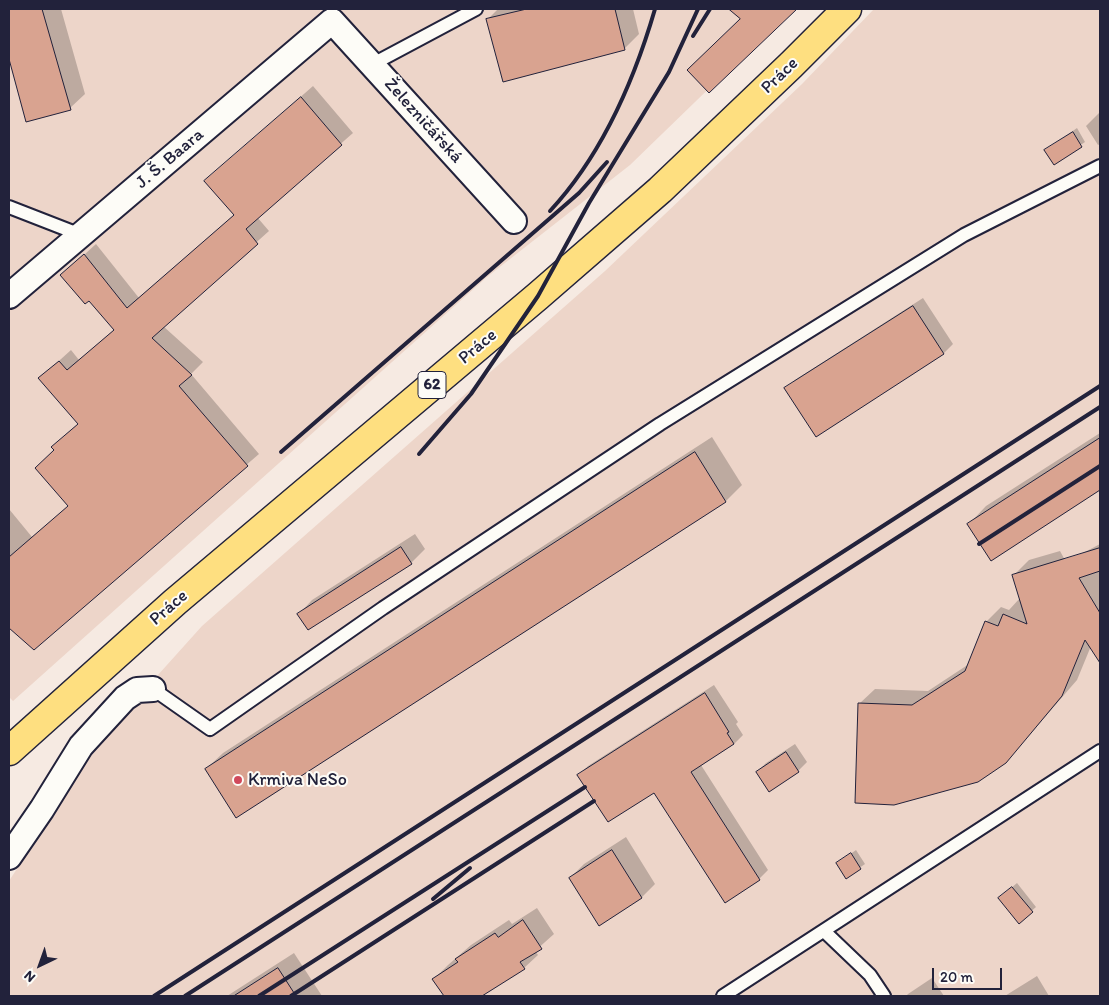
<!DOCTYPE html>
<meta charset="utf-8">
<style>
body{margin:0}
#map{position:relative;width:1109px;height:1005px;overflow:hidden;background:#f6eae2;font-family:Itim,sans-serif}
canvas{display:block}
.frame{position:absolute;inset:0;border:10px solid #22223b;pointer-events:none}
.north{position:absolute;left:15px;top:940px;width:50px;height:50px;-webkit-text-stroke:4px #fdfcf7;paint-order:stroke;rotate:222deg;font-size:14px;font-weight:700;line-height:20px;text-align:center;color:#22223b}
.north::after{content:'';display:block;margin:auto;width:18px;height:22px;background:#22223b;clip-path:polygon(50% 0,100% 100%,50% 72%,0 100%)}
.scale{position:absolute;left:932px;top:968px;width:70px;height:22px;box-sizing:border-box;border:2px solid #22223b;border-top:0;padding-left:6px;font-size:15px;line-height:18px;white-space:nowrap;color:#22223b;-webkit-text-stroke:4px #fdfcf7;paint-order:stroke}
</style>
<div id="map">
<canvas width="1109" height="1005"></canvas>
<div class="frame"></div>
<div class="north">N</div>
<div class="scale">20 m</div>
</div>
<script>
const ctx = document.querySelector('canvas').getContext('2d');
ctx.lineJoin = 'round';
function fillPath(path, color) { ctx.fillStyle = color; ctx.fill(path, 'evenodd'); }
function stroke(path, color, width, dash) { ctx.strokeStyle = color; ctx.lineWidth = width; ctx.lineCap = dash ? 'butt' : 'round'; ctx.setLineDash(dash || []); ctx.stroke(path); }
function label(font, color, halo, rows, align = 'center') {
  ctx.font = font + ' Itim,sans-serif'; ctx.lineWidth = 4; ctx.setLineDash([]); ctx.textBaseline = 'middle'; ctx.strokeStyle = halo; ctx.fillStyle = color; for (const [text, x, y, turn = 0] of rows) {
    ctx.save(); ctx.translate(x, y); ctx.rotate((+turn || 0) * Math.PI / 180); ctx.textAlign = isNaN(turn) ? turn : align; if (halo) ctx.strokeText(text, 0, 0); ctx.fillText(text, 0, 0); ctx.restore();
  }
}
const built = new Path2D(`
 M 9,9 L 791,9 L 630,165 L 487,277 L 13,701 L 9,697 Z
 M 874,9 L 1100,9 L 1100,996 L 9,996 L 9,881 L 104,735 L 202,626 L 605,271 L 802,84 Z`);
const shadow = new Path2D(`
 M 9,9 L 61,9 L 85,94 L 70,108 L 27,120 L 9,51 Z
 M 498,9 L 633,9 L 639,34 L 625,48 L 504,81 L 487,20 Z
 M 740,9 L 795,9 L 709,91 L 742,19 L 735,13 Z
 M 313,86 L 353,133 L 257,217 L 269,231 L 163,326 L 203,362 L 191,374 L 259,454 L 34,648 L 9,627 L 9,509 L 32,537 L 69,506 L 64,436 L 79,423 L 40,378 L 71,350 L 79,360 L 115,329 L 89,299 L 62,275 L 96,244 L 139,298 L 235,214 L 205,181 Z
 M 1100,112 L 1100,144 L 1098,145 L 1086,126 Z
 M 1077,128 L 1085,142 L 1054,163 L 1046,150 Z
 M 923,298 L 953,344 L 944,353 L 816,435 L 786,389 L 795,380 Z
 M 1100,433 L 1100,488 L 991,559 L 969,524 L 986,506 Z
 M 712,437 L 742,485 L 726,501 L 237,816 L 206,769 L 223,753 Z
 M 415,534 L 425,549 L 411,563 L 299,614 L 312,600 Z
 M 1100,544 L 1100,661 L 1091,646 L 1077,680 L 1006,762 L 859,704 L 875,689 L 928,691 L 969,664 L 986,622 L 1001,607 L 1009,610 L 1020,598 L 1013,576 L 1029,560 L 1060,551 L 1066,562 Z
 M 714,685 L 738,722 L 736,724 L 743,735 L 734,744 L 701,765 L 768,870 L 759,879 L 654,791 L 579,775 L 588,766 Z
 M 795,744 L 807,762 L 798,771 L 757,772 L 766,763 Z
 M 626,837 L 655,884 L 642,897 L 600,924 L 570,878 L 584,864 Z
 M 856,850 L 865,864 L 846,877 L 838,863 Z
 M 1017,883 L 1036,907 L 1019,922 L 1004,894 Z
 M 537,908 L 554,934 L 535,951 L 538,955 L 524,968 L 465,996 L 445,996 L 434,979 L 448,965 L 471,945 L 509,920 L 512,924 Z
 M 294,953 L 322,996 L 227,996 Z
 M 1037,976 L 1049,996 L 1005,996 L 1008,994 Z
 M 932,978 L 944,996 L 906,996 L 908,994 Z`);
const building = new Path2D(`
 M 9,9 L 42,9 L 71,110 L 26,122 L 9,59 Z
 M 527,9 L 615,9 L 625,50 L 503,82 L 486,19 Z
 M 729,9 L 797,9 L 709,93 L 687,70 L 740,19 Z
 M 301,97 L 342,145 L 246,229 L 258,244 L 152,338 L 192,375 L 179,386 L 248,466 L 34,650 L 9,628 L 9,557 L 68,506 L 35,468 L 54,450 L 51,447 L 78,424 L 38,378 L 59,361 L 67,370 L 114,330 L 89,301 L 85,304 L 60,275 L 84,254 L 127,308 L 234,215 L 204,181 Z
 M 1073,132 L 1082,147 L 1054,165 L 1044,150 Z
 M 913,306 L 944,354 L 816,437 L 784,388 Z
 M 1100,438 L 1100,490 L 991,561 L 967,524 Z
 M 695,452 L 726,502 L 236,818 L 205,769 Z
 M 401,547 L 412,564 L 308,630 L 297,614 Z
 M 1100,548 L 1100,571 L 1079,578 L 1100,613 L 1100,663 L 1085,640 L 1062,696 L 1006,763 L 978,782 L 894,805 L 855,803 L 858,703 L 912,705 L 965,671 L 985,621 L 998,626 L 1003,614 L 1027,624 L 1012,575 Z
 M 705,693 L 729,732 L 727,733 L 734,744 L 691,772 L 760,880 L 725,903 L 654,793 L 608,822 L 577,775 Z
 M 786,752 L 799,772 L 769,792 L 756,772 Z
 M 612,850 L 642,898 L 599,926 L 569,878 Z
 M 851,853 L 861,869 L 846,879 L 836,863 Z
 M 1012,887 L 1033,912 L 1019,924 L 998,898 Z
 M 523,920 L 542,949 L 520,962 L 525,969 L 482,996 L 444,996 L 432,979 L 458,962 L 455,959 L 495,933 L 498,937 Z
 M 278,968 L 296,996 L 234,996 Z`);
const service = new Path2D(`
 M 371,65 L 476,9
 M 9,207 L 81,235
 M 153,689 L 210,729 L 383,608 L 660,424 L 964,235 L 1100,166
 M 824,931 L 870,975 L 884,996
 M 723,996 L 1100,751`);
const minor = new Path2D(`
 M 9,296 L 332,21 L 514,221
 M 9,857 L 42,809 L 81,746 L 125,698 L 137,690 L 153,689`);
const primary = new Path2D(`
 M 9,751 L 175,602 L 538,296 L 660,190 L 791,65 L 847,9`);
const rail = new Path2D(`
 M 693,36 L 710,9
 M 550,211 C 602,155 634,81 655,9
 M 281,452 L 579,193 L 607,162
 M 419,454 L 471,394 L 538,296 L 589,203 L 669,72 L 698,9
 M 979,544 L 1100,466
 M 433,899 L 470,868
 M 154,996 L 1100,386
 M 185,996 L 1100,407
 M 259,996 L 585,787
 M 291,996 L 594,801`);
const markers = [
 [238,780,5,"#d1495b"]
];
const shields = [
 [432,385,28]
];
const shieldNames = [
 ["62",432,385]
];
const streetNames = [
 ["Práce",780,76,-44],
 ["Železničářská",423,121,48],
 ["J. Š. Baara",170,159,-40],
 ["Práce",478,347,-40],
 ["Práce",169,608,-41]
];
const poiNames = [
 ["Krmiva NeSo",248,780]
];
fillPath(built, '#edd5c9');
fillPath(shadow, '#0003');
fillPath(building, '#d9a390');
stroke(building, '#22223b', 1);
stroke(service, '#22223b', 16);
stroke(minor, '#22223b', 28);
stroke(primary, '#22223b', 31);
stroke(service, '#fdfcf7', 12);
stroke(minor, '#fdfcf7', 24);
stroke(primary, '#fedf80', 28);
stroke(rail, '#22223b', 4);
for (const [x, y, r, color] of markers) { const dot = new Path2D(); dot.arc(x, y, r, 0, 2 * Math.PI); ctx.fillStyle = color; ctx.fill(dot); stroke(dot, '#fdfcf7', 2); }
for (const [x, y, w] of shields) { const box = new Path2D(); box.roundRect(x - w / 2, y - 13.5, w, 27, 4); ctx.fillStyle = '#fdfcf7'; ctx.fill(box); stroke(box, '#22223b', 1); }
label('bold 16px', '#22223b', null, shieldNames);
label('18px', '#22223b', '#fdfcf7', streetNames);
label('18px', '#22223b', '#fdfcf7', poiNames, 'left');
</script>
